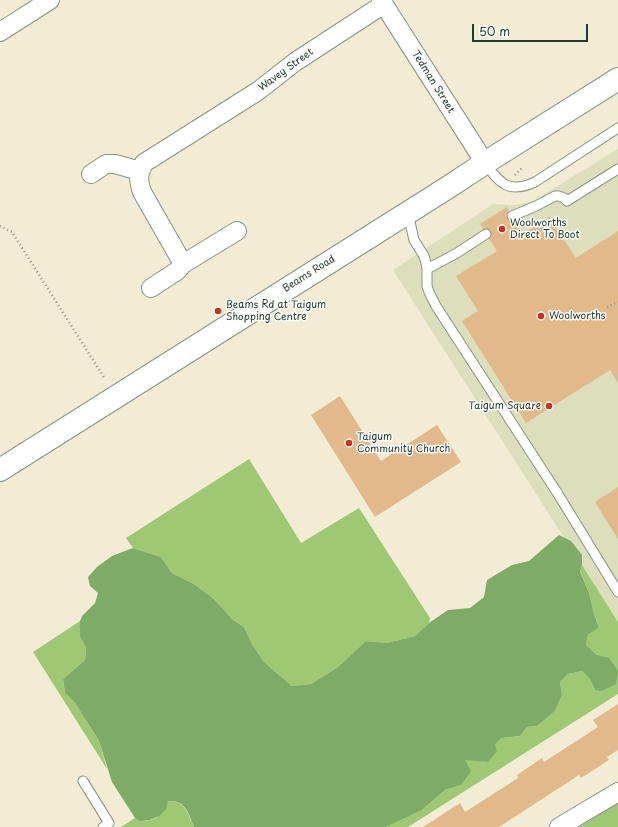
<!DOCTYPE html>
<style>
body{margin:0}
#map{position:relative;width:618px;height:827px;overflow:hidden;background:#f2ecd5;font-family:"Playpen Sans",sans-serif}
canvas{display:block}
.scale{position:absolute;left:472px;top:24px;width:116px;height:18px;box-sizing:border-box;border:2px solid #1f3d34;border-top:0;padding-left:5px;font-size:12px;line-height:14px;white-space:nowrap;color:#1f3d34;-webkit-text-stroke:3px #fdfcf7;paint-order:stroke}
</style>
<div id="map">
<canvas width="618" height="827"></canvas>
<div class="scale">50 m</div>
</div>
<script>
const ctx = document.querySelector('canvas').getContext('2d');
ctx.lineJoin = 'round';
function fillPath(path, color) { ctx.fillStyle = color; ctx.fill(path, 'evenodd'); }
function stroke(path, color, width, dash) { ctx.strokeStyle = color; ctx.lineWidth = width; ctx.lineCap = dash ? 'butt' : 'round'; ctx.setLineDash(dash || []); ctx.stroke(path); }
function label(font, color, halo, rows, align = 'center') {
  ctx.font = font + ' "Playpen Sans",sans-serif'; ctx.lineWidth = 3; ctx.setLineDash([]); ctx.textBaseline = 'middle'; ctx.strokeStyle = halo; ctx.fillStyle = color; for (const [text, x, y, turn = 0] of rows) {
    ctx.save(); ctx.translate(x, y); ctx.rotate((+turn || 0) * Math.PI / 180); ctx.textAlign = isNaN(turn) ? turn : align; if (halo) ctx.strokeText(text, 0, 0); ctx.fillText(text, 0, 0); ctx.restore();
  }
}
const built = new Path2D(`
 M 618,149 L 618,622 L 393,270 L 493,204 L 515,205 L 533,201 Z`);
const green = new Path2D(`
 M 249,459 L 301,543 L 359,508 L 430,618 L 429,623 L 415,636 L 387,643 L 366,641 L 338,667 L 311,684 L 292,686 L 264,662 L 252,644 L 244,627 L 232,619 L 214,599 L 194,584 L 172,573 L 161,557 L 133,548 L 126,538 Z
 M 582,565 L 618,622 L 618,694 L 408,827 L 386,827 L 422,810 L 445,790 L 461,785 L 465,759 L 488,762 L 497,752 L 494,744 L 502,738 L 520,736 L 527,727 L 537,726 L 555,711 L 562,695 L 560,682 L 568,674 L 582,671 L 590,679 L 595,690 L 597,655 L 586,645 L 588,635 L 599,626 L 594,614 L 589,593 L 580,570 Z
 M 80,621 L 80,637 L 86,648 L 85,660 L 63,679 L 65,693 L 75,703 L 99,741 L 107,769 L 33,652 Z
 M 168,801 C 186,801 187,813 194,827 L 121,827 L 135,818 C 142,822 153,822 159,815 C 163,812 165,806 168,801 Z
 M 618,802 L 618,827 L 579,827 Z`);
const forest = new Path2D(`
 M 559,535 L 571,541 L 582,555 L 582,565 L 580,571 L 589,593 L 594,614 L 599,627 L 588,635 L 586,645 L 597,655 L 609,658 L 618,671 L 616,684 L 602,691 L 595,690 L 590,679 L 582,671 L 568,674 L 560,682 L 562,695 L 555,711 L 537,726 L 527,727 L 520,736 L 502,738 L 495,744 L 497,752 L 488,762 L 465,760 L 471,771 L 461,785 L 445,790 L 422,810 L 386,827 L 194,827 C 188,813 186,800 168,801 L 166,809 L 159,816 L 150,820 L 140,821 L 135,818 L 112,782 L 99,741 L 75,703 L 65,693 L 63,679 L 85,660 L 86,648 L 80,637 L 80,621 L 82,616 L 95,603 L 98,593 L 90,586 L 88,577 L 97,567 L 112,556 L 133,548 L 161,557 L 172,573 L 194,584 L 214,599 L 232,619 L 244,627 L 252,644 L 264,662 L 292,686 L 311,684 L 338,667 L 366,641 L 387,643 L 415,636 L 429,623 L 448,610 L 470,608 L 484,597 L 487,580 L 512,565 L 529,561 Z`);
const building = new Path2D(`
 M 507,207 L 509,211 L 506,215 L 507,219 L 511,222 L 515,221 L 523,234 L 549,217 L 576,258 L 618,231 L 618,383 L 610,370 L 526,423 L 462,321 L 478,311 L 456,276 L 497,251 L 489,239 L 491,236 L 491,231 L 488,229 L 483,229 L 480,224 Z
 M 340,396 L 381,461 L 437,425 L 461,462 L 375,517 L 311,415 Z
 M 618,487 L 618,539 L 595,502 Z
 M 618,704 L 618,750 L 607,757 L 609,760 L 581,778 L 579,775 L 499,827 L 423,827 L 460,803 L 465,812 L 518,778 L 517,775 L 542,758 L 544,762 L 598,727 L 593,720 Z`);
const path = new Path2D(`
 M 515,175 L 522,168
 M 0,226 L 12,232 L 105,379
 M 607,307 L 618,302`);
const service = new Path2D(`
 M 485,163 C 500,184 509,194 535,182 L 618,128
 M 408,213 L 414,240 L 424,256 L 426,263 L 427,269 L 427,286 L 429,292 L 436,306 L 558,494 L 618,592
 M 512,216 L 536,206 L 555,196 L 559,196 L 564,198 L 567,201 L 618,169
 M 427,269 L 457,253 L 486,234
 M 83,781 L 109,823 L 103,827`);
const minor = new Path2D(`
 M 381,0 L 485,163
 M 0,32 L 50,0
 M 91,174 L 106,164 L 115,164 L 140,171
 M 183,264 L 142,192 C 138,180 138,175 144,163 L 258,91 L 295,62 L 384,4
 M 151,288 L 177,271 L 183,264 L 237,231
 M 559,827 L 618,792`);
const secondary = new Path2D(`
 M 0,470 L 447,188 L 485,163 L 618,79`);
const markers = [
 [502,229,4,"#c8321e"],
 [218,311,4,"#c8321e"],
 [541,316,4,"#c8321e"],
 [549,406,4,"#c8321e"],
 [349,443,4,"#c8321e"]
];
const streetNames = [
 ["Wavey Street",286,70,-36],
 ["Tedman Street",433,82,58],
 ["Beams Road",309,274,-32]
];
const poiNames = [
 ["Woolworths",510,223],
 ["Direct To Boot",510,235],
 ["Beams Rd at Taigum",226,305],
 ["Shopping Centre",226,317],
 ["Woolworths",549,316],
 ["Taigum Square",541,406,"right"],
 ["Taigum",357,437],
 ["Community Church",357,449]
];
fillPath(built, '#dcdebc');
fillPath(green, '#9ec874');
fillPath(forest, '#7eac66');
fillPath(building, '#e2b98b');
stroke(service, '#889484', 11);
stroke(minor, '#889484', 20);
stroke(secondary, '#889484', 24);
stroke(path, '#889484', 2.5, [1, 3]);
stroke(service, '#fff', 9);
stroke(minor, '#fff', 18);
stroke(secondary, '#fff', 22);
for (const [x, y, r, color] of markers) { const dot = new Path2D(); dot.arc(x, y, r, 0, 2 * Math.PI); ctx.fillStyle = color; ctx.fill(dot); stroke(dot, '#fdfcf7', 1.5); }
label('10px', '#1f3d34', '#fdfcf7', streetNames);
label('10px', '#1f3d34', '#fdfcf7', poiNames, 'left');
</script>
